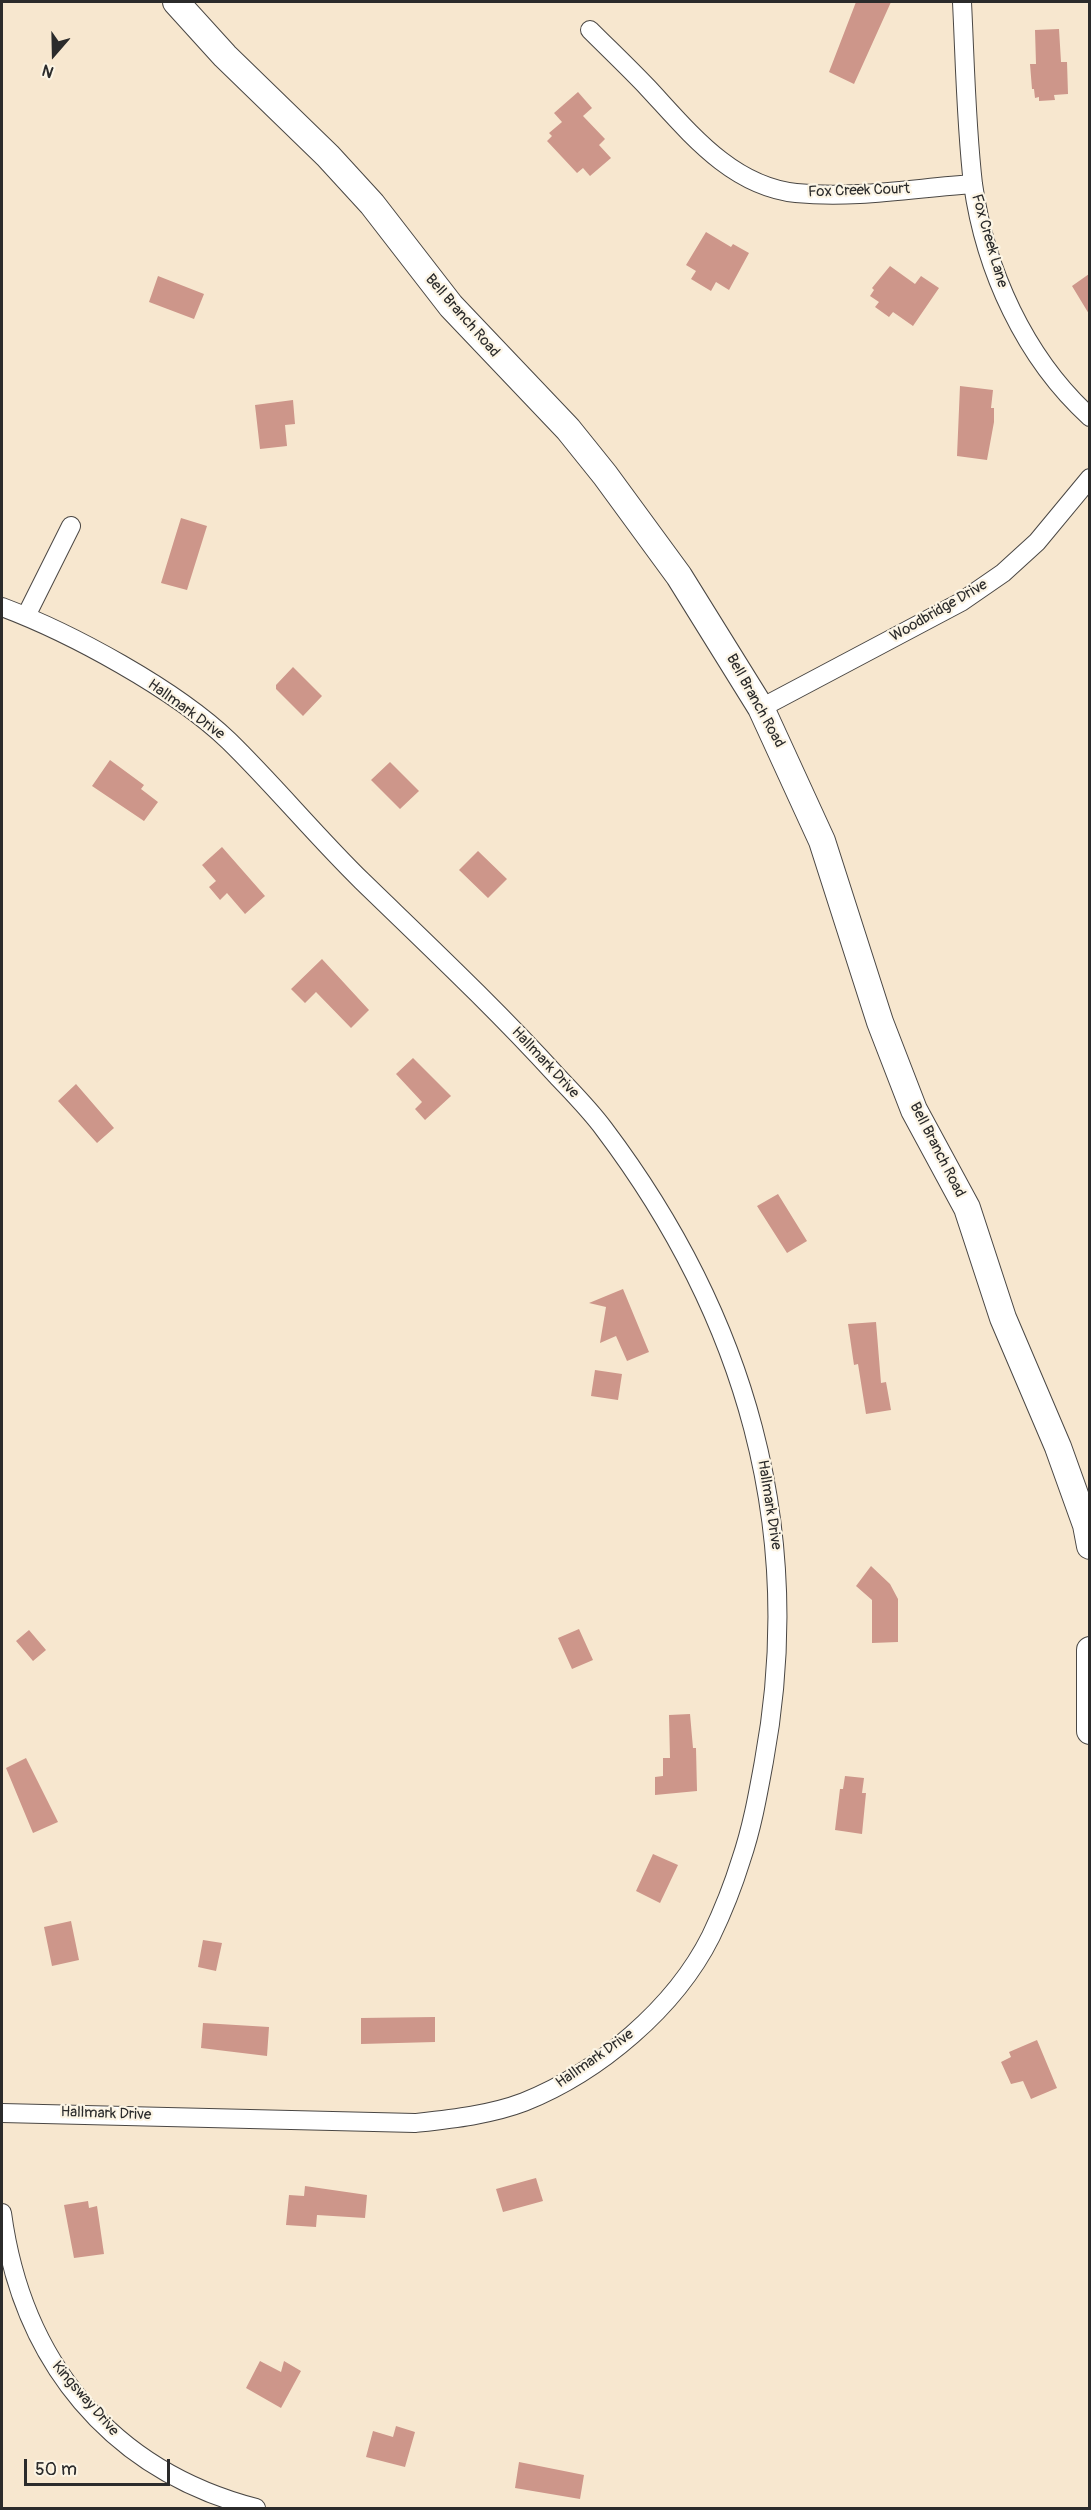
<!DOCTYPE html>
<style>
body{margin:0}
#map{position:relative;width:1091px;height:2510px;overflow:hidden;background:#f7e7cf;font-family:Pangolin,sans-serif}
canvas{display:block}
.frame{position:absolute;inset:0;border:3px solid #2b2b2b;pointer-events:none}
.north{position:absolute;left:24px;top:24px;width:60px;height:60px;-webkit-text-stroke:4px #fcf5e5;paint-order:stroke;rotate:200deg;font-size:16px;font-weight:700;line-height:24px;text-align:center;color:#2b2b2b}
.north::after{content:'';display:block;margin:auto;width:21px;height:27px;background:#2b2b2b;clip-path:polygon(50% 0,100% 100%,50% 72%,0 100%)}
.scale{position:absolute;left:24px;top:2459px;width:146px;height:27px;box-sizing:border-box;border:3px solid #2b2b2b;border-top:0;padding-left:8px;font-size:18px;line-height:21px;white-space:nowrap;color:#2b2b2b;-webkit-text-stroke:4px #fcf5e5;paint-order:stroke}
</style>
<div id="map">
<canvas width="1091" height="2510"></canvas>
<div class="frame"></div>
<div class="north">N</div>
<div class="scale">50 m</div>
</div>
<script>
const ctx = document.querySelector('canvas').getContext('2d');
ctx.lineJoin = 'round';
function fillPath(path, color) { ctx.fillStyle = color; ctx.fill(path, 'evenodd'); }
function stroke(path, color, width, dash) { ctx.strokeStyle = color; ctx.lineWidth = width; ctx.lineCap = dash ? 'butt' : 'round'; ctx.setLineDash(dash || []); ctx.stroke(path); }
function label(font, color, halo, rows, align = 'center') {
  ctx.font = font + ' Pangolin,sans-serif'; ctx.lineWidth = 4.5; ctx.setLineDash([]); ctx.textBaseline = 'middle'; ctx.strokeStyle = halo; ctx.fillStyle = color; for (const [text, x, y, turn = 0] of rows) {
    ctx.save(); ctx.translate(x, y); ctx.rotate((+turn || 0) * Math.PI / 180); ctx.textAlign = isNaN(turn) ? turn : align; if (halo) ctx.strokeText(text, 0, 0); ctx.fillText(text, 0, 0); ctx.restore();
  }
}
const building = new Path2D(`
 M 856,2 L 891,2 L 854,84 L 829,72 Z
 M 1059,29 L 1061,62 L 1067,62 L 1068,94 L 1054,95 L 1055,100 L 1039,101 L 1039,97 L 1035,98 L 1034,89 L 1032,89 L 1030,64 L 1036,64 L 1035,30 Z
 M 578,92 L 592,108 L 583,116 L 605,139 L 599,145 L 611,158 L 590,176 L 583,168 L 577,173 L 547,141 L 552,136 L 549,133 L 562,122 L 554,113 Z
 M 706,232 L 731,247 L 733,244 L 749,253 L 729,290 L 716,282 L 711,291 L 691,279 L 696,271 L 686,265 Z
 M 890,266 L 915,284 L 921,276 L 939,288 L 913,326 L 893,312 L 889,317 L 875,307 L 879,302 L 870,296 L 874,290 L 872,288 Z
 M 1089,274 L 1089,314 L 1072,286 Z
 M 158,276 L 204,294 L 194,319 L 149,302 Z
 M 960,386 L 993,390 L 991,408 L 994,408 L 994,422 L 987,460 L 957,456 Z
 M 293,400 L 295,424 L 285,425 L 287,446 L 260,449 L 255,405 Z
 M 181,518 L 207,526 L 187,590 L 161,583 Z
 M 293,667 L 322,696 L 303,716 L 276,689 L 276,685 Z
 M 110,760 L 144,785 L 141,789 L 158,802 L 144,821 L 92,786 Z
 M 390,762 L 419,791 L 400,809 L 371,780 Z
 M 222,847 L 265,896 L 245,914 L 227,893 L 220,900 L 209,887 L 216,881 L 202,865 Z
 M 478,851 L 507,879 L 488,898 L 459,870 Z
 M 322,959 L 369,1010 L 351,1028 L 316,992 L 305,1003 L 291,989 Z
 M 413,1058 L 451,1096 L 425,1120 L 415,1109 L 422,1102 L 396,1074 Z
 M 76,1084 L 114,1128 L 97,1143 L 58,1101 Z
 M 778,1194 L 807,1241 L 787,1253 L 757,1206 Z
 M 623,1289 L 649,1352 L 627,1361 L 616,1336 L 600,1343 L 606,1307 L 589,1303 Z
 M 876,1322 L 881,1383 L 886,1382 L 891,1410 L 866,1414 L 858,1364 L 854,1365 L 848,1324 Z
 M 595,1370 L 622,1374 L 618,1400 L 591,1396 Z
 M 871,1566 L 890,1584 L 898,1599 L 898,1642 L 872,1643 L 872,1600 L 856,1586 Z
 M 579,1629 L 593,1660 L 572,1669 L 558,1638 Z
 M 29,1630 L 46,1650 L 33,1661 L 16,1641 Z
 M 690,1714 L 693,1748 L 696,1748 L 697,1791 L 655,1795 L 655,1777 L 663,1776 L 663,1758 L 670,1758 L 669,1715 Z
 M 26,1758 L 58,1822 L 33,1833 L 6,1768 Z
 M 845,1776 L 864,1778 L 862,1793 L 866,1793 L 862,1834 L 835,1830 L 840,1789 L 843,1789 Z
 M 653,1854 L 678,1865 L 660,1903 L 636,1891 Z
 M 71,1921 L 79,1960 L 52,1966 L 44,1927 Z
 M 203,1940 L 222,1943 L 216,1971 L 198,1967 Z
 M 435,2017 L 435,2042 L 361,2044 L 361,2018 Z
 M 203,2023 L 269,2027 L 267,2056 L 201,2048 Z
 M 1037,2040 L 1057,2088 L 1031,2099 L 1023,2081 L 1011,2084 L 1001,2062 L 1011,2057 L 1009,2052 Z
 M 536,2178 L 543,2201 L 503,2212 L 496,2189 Z
 M 305,2186 L 367,2195 L 365,2218 L 317,2215 L 316,2227 L 286,2225 L 289,2195 L 304,2196 Z
 M 88,2201 L 89,2208 L 97,2206 L 104,2254 L 74,2258 L 64,2205 Z
 M 260,2361 L 281,2372 L 284,2361 L 301,2371 L 281,2408 L 246,2388 Z
 M 396,2426 L 415,2432 L 405,2467 L 366,2457 L 373,2431 L 393,2437 Z
 M 519,2462 L 584,2475 L 580,2499 L 515,2488 Z`);
const street = new Path2D(`
 M 962,2 C 965,62 966,124 973,184 C 985,270 1025,358 1090,417
 M 590,30 C 609,49 629,68 648,88 C 689,132 731,186 796,193 C 855,199 915,188 973,184
 M 2,607 C 71,633 175,689 229,741 C 275,786 316,836 362,881 C 428,945 495,1008 557,1076 C 573,1093 590,1110 604,1129 C 745,1316 807,1528 764,1761 C 758,1794 752,1828 741,1860 C 733,1886 723,1911 711,1936 C 675,2008 599,2072 524,2102 C 490,2115 451,2119 415,2123 L 2,2113
 M 26,616 L 71,526
 M 761,708 L 961,602 L 1003,573 L 1037,542 L 1090,478
 M 2,2213 C 22,2361 110,2470 256,2508`);
const secondary = new Path2D(`
 M 176,2 L 225,56 L 328,156 L 372,204 L 451,306 L 568,429 L 605,475 L 679,576 L 761,708 L 822,841 L 880,1022 L 914,1110 L 967,1208 L 1003,1318 L 1058,1447 L 1086,1525 L 1090,1546
 M 1090,1650 L 1090,1731`);
const streetNames = [
 ["Fox Creek Court",859,191,-2],
 ["Fox Creek Lane",989,241,74],
 ["Bell Branch Road",462,316,49],
 ["Woodbridge Drive",939,611,-30],
 ["Bell Branch Road",755,701,61],
 ["Hallmark Drive",186,710,36],
 ["Hallmark Drive",545,1063,47],
 ["Bell Branch Road",937,1150,63],
 ["Hallmark Drive",769,1505,81],
 ["Hallmark Drive",595,2059,-35],
 ["Hallmark Drive",106,2114,2],
 ["Kingsway Drive",85,2399,49]
];
fillPath(building, '#cd968a');
stroke(street, '#4a4744', 20);
stroke(secondary, '#4a4744', 28);
stroke(street, '#fff', 18);
stroke(secondary, '#fff', 26);
label('15px', '#2b2b2b', '#fcf5e5', streetNames);
</script>
